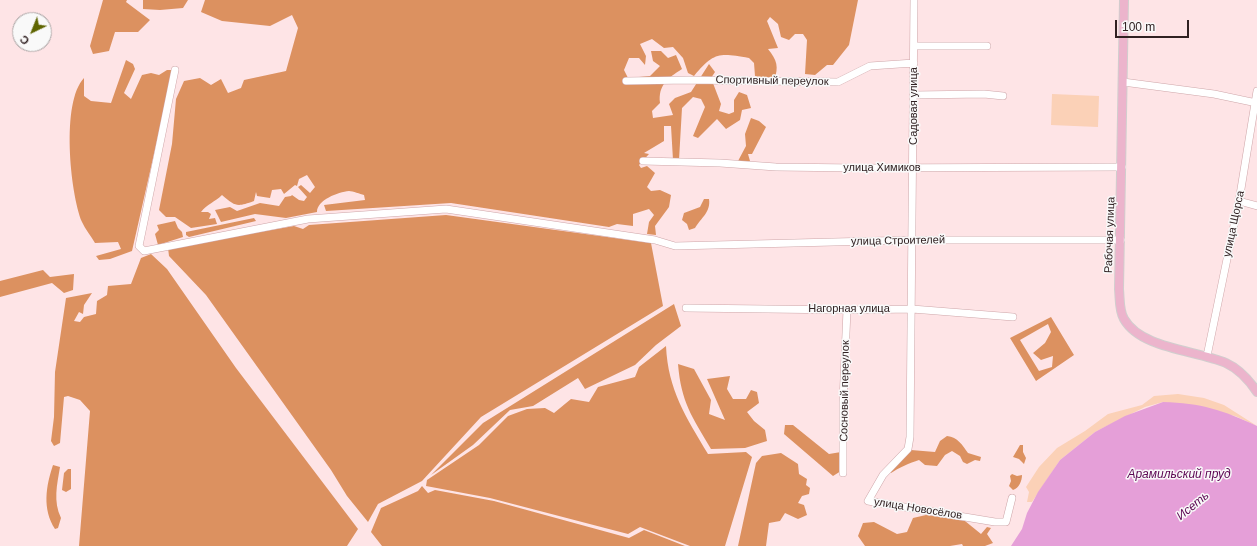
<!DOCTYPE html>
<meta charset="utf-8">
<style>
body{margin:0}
#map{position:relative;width:1257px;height:546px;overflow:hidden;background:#fee4e6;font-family:Arial,sans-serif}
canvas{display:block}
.north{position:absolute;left:12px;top:12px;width:40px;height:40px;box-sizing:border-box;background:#f9f9f9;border:1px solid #a9a3a3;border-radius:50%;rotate:223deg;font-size:11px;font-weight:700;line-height:16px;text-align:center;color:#302122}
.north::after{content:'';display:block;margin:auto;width:14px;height:18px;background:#5e6400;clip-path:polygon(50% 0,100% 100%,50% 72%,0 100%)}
.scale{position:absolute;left:1115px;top:20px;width:74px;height:18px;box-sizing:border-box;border:2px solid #302122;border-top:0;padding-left:5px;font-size:12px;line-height:14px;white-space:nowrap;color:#302122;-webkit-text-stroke:3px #f9f9f9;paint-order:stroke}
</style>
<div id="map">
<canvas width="1257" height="546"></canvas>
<div class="north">С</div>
<div class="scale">100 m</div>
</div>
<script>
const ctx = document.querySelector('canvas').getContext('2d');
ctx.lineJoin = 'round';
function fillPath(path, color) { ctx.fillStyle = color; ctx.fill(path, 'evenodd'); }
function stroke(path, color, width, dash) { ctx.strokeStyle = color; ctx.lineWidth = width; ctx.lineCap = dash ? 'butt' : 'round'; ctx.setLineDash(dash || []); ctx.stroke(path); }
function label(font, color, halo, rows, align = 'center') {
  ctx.font = font + ' Arial,sans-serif'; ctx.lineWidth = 3; ctx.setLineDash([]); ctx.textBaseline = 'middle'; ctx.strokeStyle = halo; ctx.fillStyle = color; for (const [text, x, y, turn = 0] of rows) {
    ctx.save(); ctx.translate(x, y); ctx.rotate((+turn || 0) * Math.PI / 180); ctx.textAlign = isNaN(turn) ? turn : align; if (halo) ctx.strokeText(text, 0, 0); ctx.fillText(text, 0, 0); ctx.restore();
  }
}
const green = new Path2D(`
 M 1052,94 L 1099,96 L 1098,127 L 1051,125 Z
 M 1178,394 L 1204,398 L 1224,405 L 1257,426 L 1235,416 L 1163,402 L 1145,407 L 1095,432 L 1060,460 L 1032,502 L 1027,502 L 1029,492 L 1026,487 L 1039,467 L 1057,448 L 1085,431 L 1108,414 L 1142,405 L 1154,396 Z`);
const forest = new Path2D(`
 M 103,0 L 127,0 L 126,2 L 150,20 L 138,32 L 115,32 L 109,51 L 93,54 L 90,46 Z
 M 143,0 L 188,0 L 183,8 L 160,10 L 143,9 Z
 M 205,0 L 858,0 L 849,45 L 833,65 L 827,65 L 815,75 L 805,74 L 807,40 L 803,34 L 795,34 L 789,40 L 781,37 L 778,24 L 770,17 L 767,21 L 778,48 L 768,49 C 777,60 779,67 774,80 L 755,76 L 754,63 L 749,58 C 719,53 714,52 694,76 L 688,73 L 683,58 L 673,47 L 664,48 L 652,39 L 640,44 L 646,56 L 645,65 L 639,58 L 629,58 L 624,70 L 628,78 L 650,76 L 660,66 L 653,61 L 651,51 L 661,51 L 668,58 L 676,55 L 682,69 C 668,78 658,85 660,103 L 652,111 L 653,118 L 673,115 L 669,104 L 675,98 L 691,92 L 709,64 L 715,72 L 711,78 L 721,104 L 719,111 L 729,114 L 734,112 L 734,100 L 739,92 L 747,95 L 751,108 L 742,110 L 740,120 L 726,129 L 717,119 L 698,138 L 693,136 L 705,107 L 701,99 L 693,97 L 682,108 L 679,160 L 673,160 L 671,126 L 664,126 L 664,141 L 644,153 L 649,154 L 639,165 L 641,168 L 647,166 L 655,173 L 647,187 L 651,191 L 660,190 L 671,195 L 669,207 L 655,226 L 656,235 L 647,234 L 649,222 L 654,215 L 649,209 L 633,214 L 633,226 L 617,224 L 609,227 L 451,203 L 326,211 L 324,205 L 365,200 L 364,195 C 360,194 353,191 349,191 C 338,192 317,200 317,212 L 286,218 L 255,214 L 221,222 L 215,210 L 230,207 L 237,211 L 260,203 L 279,206 L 285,197 L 291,196 L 292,195 L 299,200 L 304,201 L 307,197 L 298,187 L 301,185 L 310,193 L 315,187 L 307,175 L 299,179 L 297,186 L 295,185 L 284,194 L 281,189 L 272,190 L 270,198 L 257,196 L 256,192 L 254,201 C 237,207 236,207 222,195 C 215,202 207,204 201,212 L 208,212 L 211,214 L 209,219 L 215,218 L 217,224 L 191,228 L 175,217 L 166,217 L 159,210 L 172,144 L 176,99 L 184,81 L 200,78 L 211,85 L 221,79 L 228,93 L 241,88 L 244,80 L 286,71 L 298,28 L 292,15 L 270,26 L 222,21 L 201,12 Z
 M 126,60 L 133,64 L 135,69 L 124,93 L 131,99 L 142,75 L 151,73 L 159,75 L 167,70 L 173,70 L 132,251 L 110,259 L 99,260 L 96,256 L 121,249 L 118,242 L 95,243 C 91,236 85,229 82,222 C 70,192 61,102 84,78 L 84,96 L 91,101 L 111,103 Z
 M 751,118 L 759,121 L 766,127 L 752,154 L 748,154 L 750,161 L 743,167 L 738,161 L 746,146 L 745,134 Z
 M 704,199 L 709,199 C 711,212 701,218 695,228 L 689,230 L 687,224 L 682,220 L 684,213 L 700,207 Z
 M 446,215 L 651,243 L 663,306 L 481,417 L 422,481 L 378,504 L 368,522 L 347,496 L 331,470 L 206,295 L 169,256 L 168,248 L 294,226 L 303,229 L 309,225 Z
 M 254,218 L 256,221 L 189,237 L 186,235 L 186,232 Z
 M 175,221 L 178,228 L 182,232 L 183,237 L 158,245 L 155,234 L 159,230 L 157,225 Z
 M 151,254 L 167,269 L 236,368 L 358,529 L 347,546 L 79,546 L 90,411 L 80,400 L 68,396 L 64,397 L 60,443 L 54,446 L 51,441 L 54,417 L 55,372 L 66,298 L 92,293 L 84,305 L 83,314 L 79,312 L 74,321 L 80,322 L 84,317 L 96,314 L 97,301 L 107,295 L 108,286 L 131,284 L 141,258 Z
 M 43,270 L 50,277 L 74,274 L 73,290 L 64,293 L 52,283 L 0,297 L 0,281 Z
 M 674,304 L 681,326 L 656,345 L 635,365 L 585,389 L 578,378 L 533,406 L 510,410 L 473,445 L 431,475 L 483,423 Z
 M 1051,317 L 1074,355 L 1036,381 L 1010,338 ZM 1048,324 L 1051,332 L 1045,343 L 1033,353 L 1041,360 L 1053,356 L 1052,367 L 1039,371 L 1020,340 Z
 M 666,346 C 668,390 686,417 708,454 L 746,452 L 752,457 L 725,546 L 690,546 L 640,527 L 628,534 L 490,498 L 426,486 L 427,480 L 479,445 L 508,416 L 527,409 L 545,408 L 554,413 L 571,399 L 589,402 L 598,387 L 635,377 L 639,367 Z
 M 678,364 L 694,369 L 711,400 L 709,414 L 725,420 L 707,379 L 730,376 L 727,389 L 733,399 L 746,399 L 751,390 L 757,392 L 759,403 L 747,412 L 754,421 L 765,430 L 767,441 L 745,448 L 711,449 C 692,417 681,402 678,364 Z
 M 785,425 L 793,425 L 829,454 L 841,452 L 841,471 L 833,476 L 784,434 Z
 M 947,436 C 958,437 962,445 968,453 L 981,457 L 980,461 L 975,460 L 967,464 L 963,462 L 960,456 L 952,451 L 945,455 L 937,466 L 925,465 L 919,460 C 910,463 898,468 891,473 L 889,471 L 911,450 L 935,452 L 940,441 Z
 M 1020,445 L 1023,445 L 1023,452 L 1026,458 L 1024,464 L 1019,459 L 1013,457 Z
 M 781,453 L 798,464 L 799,474 L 807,479 L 806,485 L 810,488 L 809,494 L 802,496 L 798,503 L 804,505 L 807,515 L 798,519 L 785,513 L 780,521 L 769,523 L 766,546 L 738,546 L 756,463 L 762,456 Z
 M 53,465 L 60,467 C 57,485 53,501 61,518 L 58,528 L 55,529 C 42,509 46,486 53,465 Z
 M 68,469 L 71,469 L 71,489 L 66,492 L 62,490 L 64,473 Z
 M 1012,474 L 1017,476 L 1022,475 C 1022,481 1019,488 1013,490 L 1009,486 L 1011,481 L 1010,476 Z
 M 422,486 L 428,493 L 435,490 L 494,501 L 629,538 L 644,530 L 685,546 L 382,546 L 371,532 L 381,508 L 418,491 Z
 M 926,515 L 965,521 L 981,534 L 987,527 L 991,528 L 987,534 L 993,543 L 985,546 L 963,546 L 962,544 L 950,546 L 865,546 L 858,536 L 863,523 L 874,522 L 897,534 L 907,532 L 913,518 Z`);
const water = new Path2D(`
 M 1163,402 C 1201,403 1223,410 1257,426 L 1257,546 L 1011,546 L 1022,529 L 1027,513 L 1038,492 L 1060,460 L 1095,432 L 1125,416 Z`);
const minor = new Path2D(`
 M 914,0 L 910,437 L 908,449 L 883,475 L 868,501 L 995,522 L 1006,522 L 1012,498
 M 914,46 L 987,46
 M 175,70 L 139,246 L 144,251 L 308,219 L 446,209 L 655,240 L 675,246 L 913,240 L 1121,240
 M 626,81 L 689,80 L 838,82 L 870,66 L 914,63
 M 1123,82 L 1214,94 L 1257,103
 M 914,95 L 984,94 L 1003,96
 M 643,161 L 720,163 L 776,167 L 856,168 L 1122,167
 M 1239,201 L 1257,206
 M 686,308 L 847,310 L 912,309 L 1013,317
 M 1207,356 L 1239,201 L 1257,91
 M 843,473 L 843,402 L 847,310`);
const major = new Path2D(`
 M 1124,0 L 1119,289 C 1120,299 1119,311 1124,319 C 1141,349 1196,350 1226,363 C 1239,369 1249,380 1257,392`);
const streetNames = [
 ["Спортивный переулок",772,81,1],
 ["Садовая улица",914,106,-90],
 ["улица Химиков",882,168],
 ["улица Щорса",1234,224,-78],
 ["Рабочая улица",1110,235,-88],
 ["улица Строителей",898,241,-1],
 ["Нагорная улица",849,309],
 ["Сосновый переулок",845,391,-89],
 ["улица Новосёлов",918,509,9]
];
const waterNames = [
 ["Арамильский пруд",1179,475],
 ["Исеть",1193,506,-39]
];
fillPath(green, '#fbd1b7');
fillPath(forest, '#dc9160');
fillPath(water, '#e59fd8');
stroke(minor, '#cea6a9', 8);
stroke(major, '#d1cece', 10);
stroke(minor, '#fff', 7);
stroke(major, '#ecb4cc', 8);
label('11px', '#302122', '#f9f9f9', streetNames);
label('italic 12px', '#5b0552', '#f9f9f9', waterNames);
</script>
